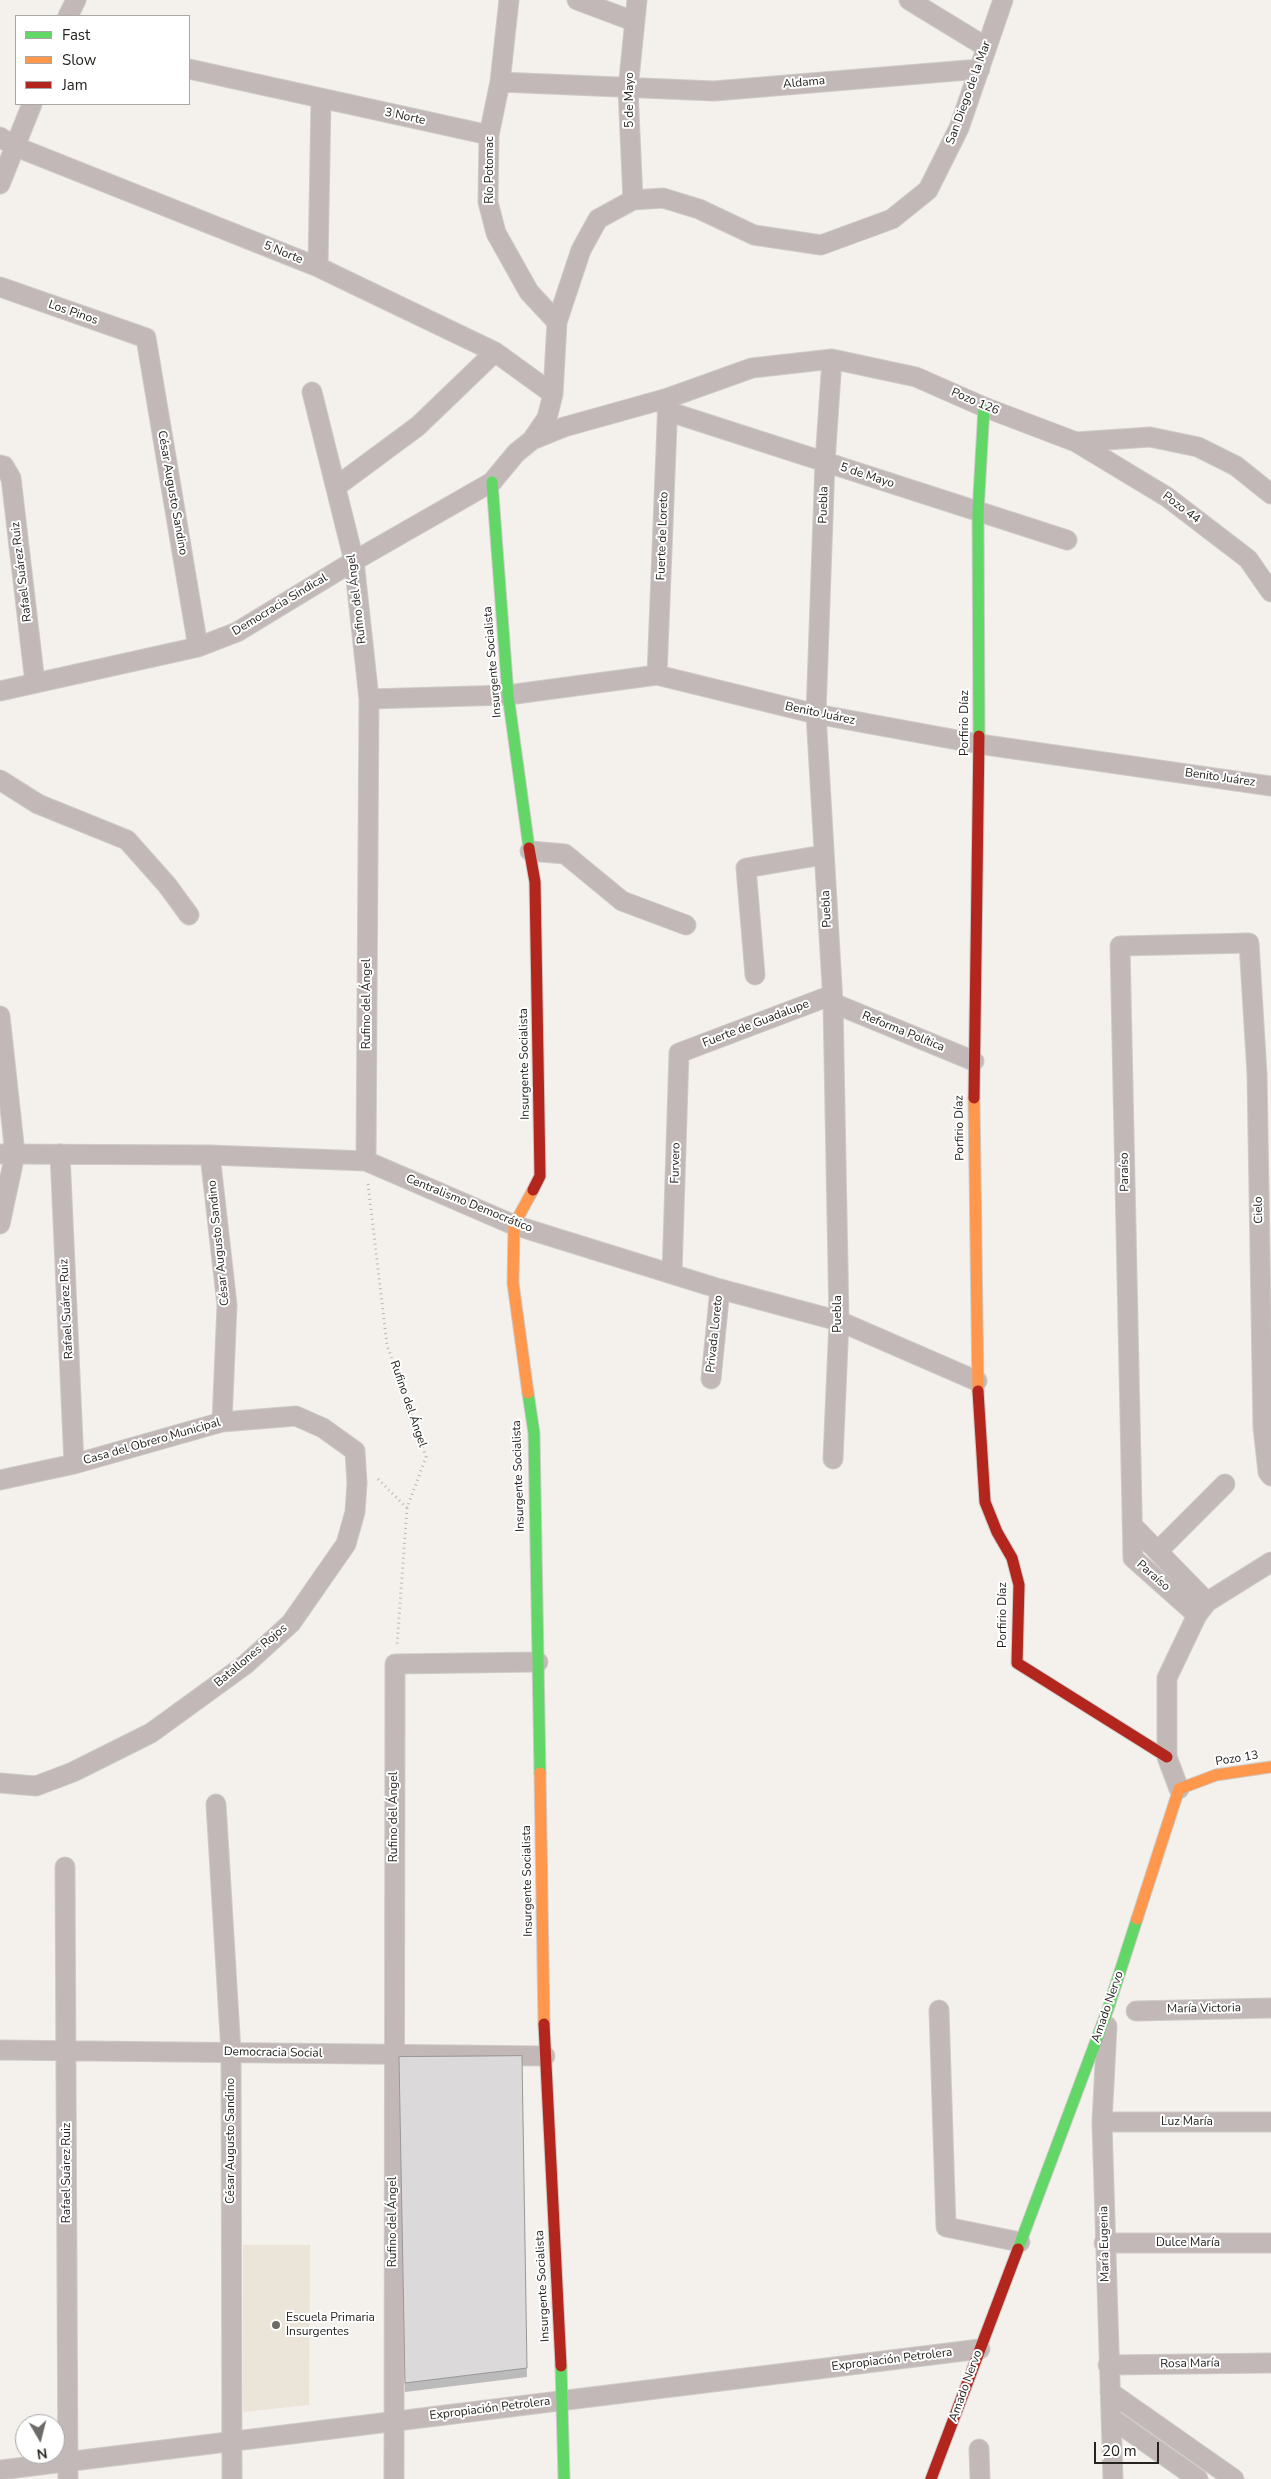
<!DOCTYPE html>
<meta charset="utf-8">
<style>
body{margin:0}
#map{position:relative;width:1271px;height:2479px;overflow:hidden;background:#f4f0ec;font-family:"Nunito Sans",sans-serif}
canvas{display:block}
.legend{position:absolute;left:15px;top:15px;width:175px;height:90px;box-sizing:border-box;background:#fff;border:1px solid #a8a7a6;margin:0;padding:6px 9px;list-style:none;font-size:15px;color:#252320}
.legend li{display:flex;align-items:center;gap:10px;height:25px}
.legend b{width:25px;border:1px solid #a8a7a6}
.north{position:absolute;left:15px;top:2414px;width:50px;height:50px;box-sizing:border-box;background:#fff;border:1px solid #a8a7a6;border-radius:50%;rotate:172deg;font-size:14px;font-weight:700;line-height:20px;text-align:center;color:#252320}
.north::after{content:'';display:block;margin:auto;width:18px;height:22px;background:#6d6b67;clip-path:polygon(50% 0,100% 100%,50% 72%,0 100%)}
.scale{position:absolute;left:1094px;top:2442px;width:65px;height:22px;box-sizing:border-box;border:2px solid #252320;border-top:0;padding-left:6px;font-size:15px;line-height:18px;white-space:nowrap;color:#252320;-webkit-text-stroke:4px #fff;paint-order:stroke}
</style>
<div id="map">
<canvas width="1271" height="2479"></canvas>
<ul class="legend">
<li><b style="height:6px;background:#63d668"></b>Fast</li>
<li><b style="height:6px;background:#ff974d"></b>Slow</li>
<li><b style="height:6px;background:#b3261e"></b>Jam</li>
</ul>
<div class="north">N</div>
<div class="scale">20 m</div>
</div>
<script>
const ctx = document.querySelector('canvas').getContext('2d');
ctx.lineJoin = 'round';
function fillPath(path, color) { ctx.fillStyle = color; ctx.fill(path, 'evenodd'); }
function stroke(path, color, width, dash) { ctx.strokeStyle = color; ctx.lineWidth = width; ctx.lineCap = dash ? 'butt' : 'round'; ctx.setLineDash(dash || []); ctx.stroke(path); }
function label(font, color, halo, rows, align = 'center') {
  ctx.font = font + ' "Nunito Sans",sans-serif'; ctx.lineWidth = 4; ctx.setLineDash([]); ctx.textBaseline = 'middle'; ctx.strokeStyle = halo; ctx.fillStyle = color; for (const [text, x, y, turn = 0] of rows) {
    ctx.save(); ctx.translate(x, y); ctx.rotate((+turn || 0) * Math.PI / 180); ctx.textAlign = isNaN(turn) ? turn : align; if (halo) ctx.strokeText(text, 0, 0); ctx.fillText(text, 0, 0); ctx.restore();
  }
}
const built = new Path2D(`
 M 243,2245 L 310,2245 L 309,2405 L 243,2412 Z`);
const path = new Path2D(`
 M 368,1184 L 387,1345 L 426,1457 L 407,1508 L 397,1646
 M 378,1479 L 407,1508`);
const street = new Path2D(`
 M 509,0 L 500,82 L 489,135 L 488,202 L 496,233 L 529,292 L 557,322
 M 577,0 L 633,21
 M 909,0 L 986,47
 M 68,16 L 76,0
 M 189,69 L 489,135
 M 500,82 L 714,91 L 980,69
 M 0,137 L 14,146 L 318,267 L 495,352 L 553,394
 M 0,184 L 32,104
 M 633,200 L 628,89 L 637,0
 M 318,267 L 321,98
 M 0,287 L 146,338 L 198,647
 M 832,359 L 825,462 L 816,714 L 833,1003 L 839,1321 L 833,1459
 M 312,392 L 354,561 L 369,699 L 366,1161
 M 667,411 L 1067,540
 M 532,440 L 547,418 L 553,394 L 557,322 L 581,250 L 598,219 L 633,200 L 663,198 L 699,209 L 754,235 L 821,245 L 892,219 L 928,190 L 959,128 L 1003,0
 M 1076,442 L 1167,497 L 1248,559 L 1271,592
 M 0,465 L 4,466 L 11,478 L 35,683
 M 337,486 L 418,426 L 495,352
 M 657,675 L 668,399
 M 0,691 L 198,647 L 237,632 L 354,561 L 492,482 L 516,453 L 532,440 L 564,427 L 668,398 L 752,368 L 832,359 L 916,377 L 984,407 L 1076,442 L 1150,437 L 1198,447 L 1236,466 L 1271,494
 M 369,699 L 508,695 L 657,675 L 816,714 L 979,744 L 1271,786
 M 0,780 L 38,804 L 127,840 L 167,885 L 189,915
 M 530,851 L 565,854 L 622,901 L 686,925
 M 755,975 L 746,868 L 823,855
 M 833,1003 L 974,1061
 M 0,1016 L 15,1154 L 0,1224
 M 0,1154 L 210,1155 L 366,1161 L 514,1225 L 720,1289 L 839,1321 L 977,1381
 M 60,1154 L 74,1464
 M 210,1155 L 227,1305 L 222,1422
 M 672,1274 L 679,1053 L 832,995
 M 711,1379 L 720,1289
 M 0,1480 L 74,1464 L 222,1422 L 296,1416 L 323,1428 L 355,1451 L 357,1483 L 355,1512 L 346,1544 L 291,1623 L 246,1664 L 151,1733 L 73,1772 L 36,1786 L 0,1783
 M 1133,1526 L 1207,1602
 M 1158,1551 L 1225,1484
 M 1197,1615 L 1133,1558 L 1120,946 L 1249,943 L 1257,1074 L 1263,1427 L 1268,1472 L 1271,1476
 M 1179,1789 L 1167,1757 L 1167,1678 L 1197,1615 L 1207,1602 L 1271,1562
 M 216,1804 L 231,2052 L 232,2479
 M 65,1867 L 68,2479
 M 939,2010 L 946,2227 L 1020,2242
 M 1136,2011 L 1271,2008
 M 1107,2026 L 1102,2122 L 1113,2479
 M 0,2050 L 545,2056
 M 1102,2122 L 1271,2122
 M 1104,2243 L 1271,2243
 M 1108,2365 L 1271,2363
 M 1110,2392 L 1234,2479
 M 1111,2418 L 1198,2479
 M 979,2449 L 980,2479
 M 0,2470 L 980,2349
 M 394,2479 L 395,1664 L 538,1662`);
const fast = new Path2D(`
 M 492,482 L 508,695 L 529,848
 M 979,736 L 978,512 L 984,407
 M 528,1393 L 534,1433 L 540,1773
 M 1018,2249 L 1108,2009 L 1137,1919
 M 561,2366 L 564,2479`);
const slow = new Path2D(`
 M 974,1098 L 978,1391
 M 528,1393 L 513,1283 L 514,1225 L 533,1190
 M 540,1773 L 544,2024
 M 1137,1919 L 1179,1789 L 1216,1775 L 1271,1767`);
const jam = new Path2D(`
 M 529,848 L 535,882 L 540,1176 L 533,1190
 M 974,1098 L 979,736
 M 978,1391 L 985,1502 L 997,1532 L 1012,1558 L 1019,1585 L 1017,1663 L 1167,1757
 M 544,2024 L 561,2366
 M 931,2479 L 1018,2249`);
const wall = new Path2D(`
 M 522,2056 L 527,2377 L 405,2392 L 399,2057 Z`);
const building = new Path2D(`
 M 522,2056 L 527,2368 L 405,2383 L 399,2057 Z`);
const markers = [
 [276,2325,5,"#6d6b67"]
];
const streetNames = [
 ["Aldama",804,83,-5],
 ["San Diego de la Mar",969,93,-70],
 ["5 de Mayo",630,100,-90],
 ["3 Norte",405,117,12],
 ["Río Potomac",490,170,-90],
 ["5 Norte",283,253,22],
 ["Los Pinos",73,313,19],
 ["Pozo 126",975,402,23],
 ["5 de Mayo",867,476,18],
 ["César Augusto Sandino",172,493,80],
 ["Puebla",824,505,-88],
 ["Pozo 44",1181,508,37],
 ["Fuerte de Loreto",663,536,-88],
 ["Rafael Suárez Ruiz",22,572,-97],
 ["Rufino del Ángel",357,599,-97],
 ["Democracia Sindical",280,605,-31],
 ["Insurgente Socialista",493,662,-95],
 ["Benito Juárez",820,714,12],
 ["Porfirio Díaz",965,723,-90],
 ["Benito Juárez",1220,778,8],
 ["Puebla",827,909,-93],
 ["Rufino del Ángel",367,1004,-90],
 ["Fuerte de Guadalupe",756,1024,-21],
 ["Reforma Política",903,1032,22],
 ["Insurgente Socialista",525,1064,-91],
 ["Porfirio Díaz",960,1128,-91],
 ["Furvero",676,1163,-88],
 ["Paraíso",1125,1172,-91],
 ["Centralismo Democrático",469,1204,22],
 ["Cielo",1259,1210,-91],
 ["César Augusto Sandino",219,1243,-96],
 ["Rafael Suárez Ruiz",67,1309,-93],
 ["Puebla",838,1314,-90],
 ["Privada Loreto",715,1334,-84],
 ["Rufino del Ángel",408,1404,71],
 ["Casa del Obrero Municipal",152,1442,-16],
 ["Insurgente Socialista",519,1476,-92],
 ["Paraíso",1153,1576,41],
 ["Porfirio Díaz",1003,1615,-90],
 ["Batallones Rojos",251,1656,-40],
 ["Pozo 13",1237,1759,-9],
 ["Rufino del Ángel",394,1817,-90],
 ["Insurgente Socialista",528,1881,-91],
 ["Amado Nervo",1108,2007,-71],
 ["María Victoria",1204,2009,-1],
 ["Democracia Social",273,2053,1],
 ["Luz María",1187,2122],
 ["César Augusto Sandino",231,2141,-90],
 ["Rafael Suárez Ruiz",67,2173,-90],
 ["Rufino del Ángel",393,2222,-90],
 ["Dulce María",1188,2243],
 ["María Eugenia",1105,2244,-91],
 ["Insurgente Socialista",543,2286,-93],
 ["Expropiación Petrolera",892,2360,-7],
 ["Rosa María",1190,2364,-1],
 ["Amado Nervo",966,2386,-70],
 ["Expropiación Petrolera",490,2409,-7]
];
const poiNames = [
 ["Escuela Primaria",286,2318],
 ["Insurgentes",286,2332]
];
fillPath(built, '#ebe4d9');
stroke(street, '#cecbc8', 21);
stroke(fast, '#cecbc8', 13);
stroke(slow, '#cecbc8', 13);
stroke(jam, '#cecbc8', 13);
stroke(path, '#bcb6b5', 3, [1, 4]);
stroke(street, '#c1b8b7', 19);
stroke(fast, '#63d668', 11);
stroke(slow, '#ff974d', 11);
stroke(jam, '#b3261e', 11);
fillPath(wall, '#bcbbbb');
fillPath(building, '#dbd9d9');
stroke(building, '#999898', 1);
for (const [x, y, r, color] of markers) { const dot = new Path2D(); dot.arc(x, y, r, 0, 2 * Math.PI); ctx.fillStyle = color; ctx.fill(dot); stroke(dot, '#fff', 2); }
label('12px', '#252320', '#fff', streetNames);
label('12px', '#252320', '#fff', poiNames, 'left');
</script>
